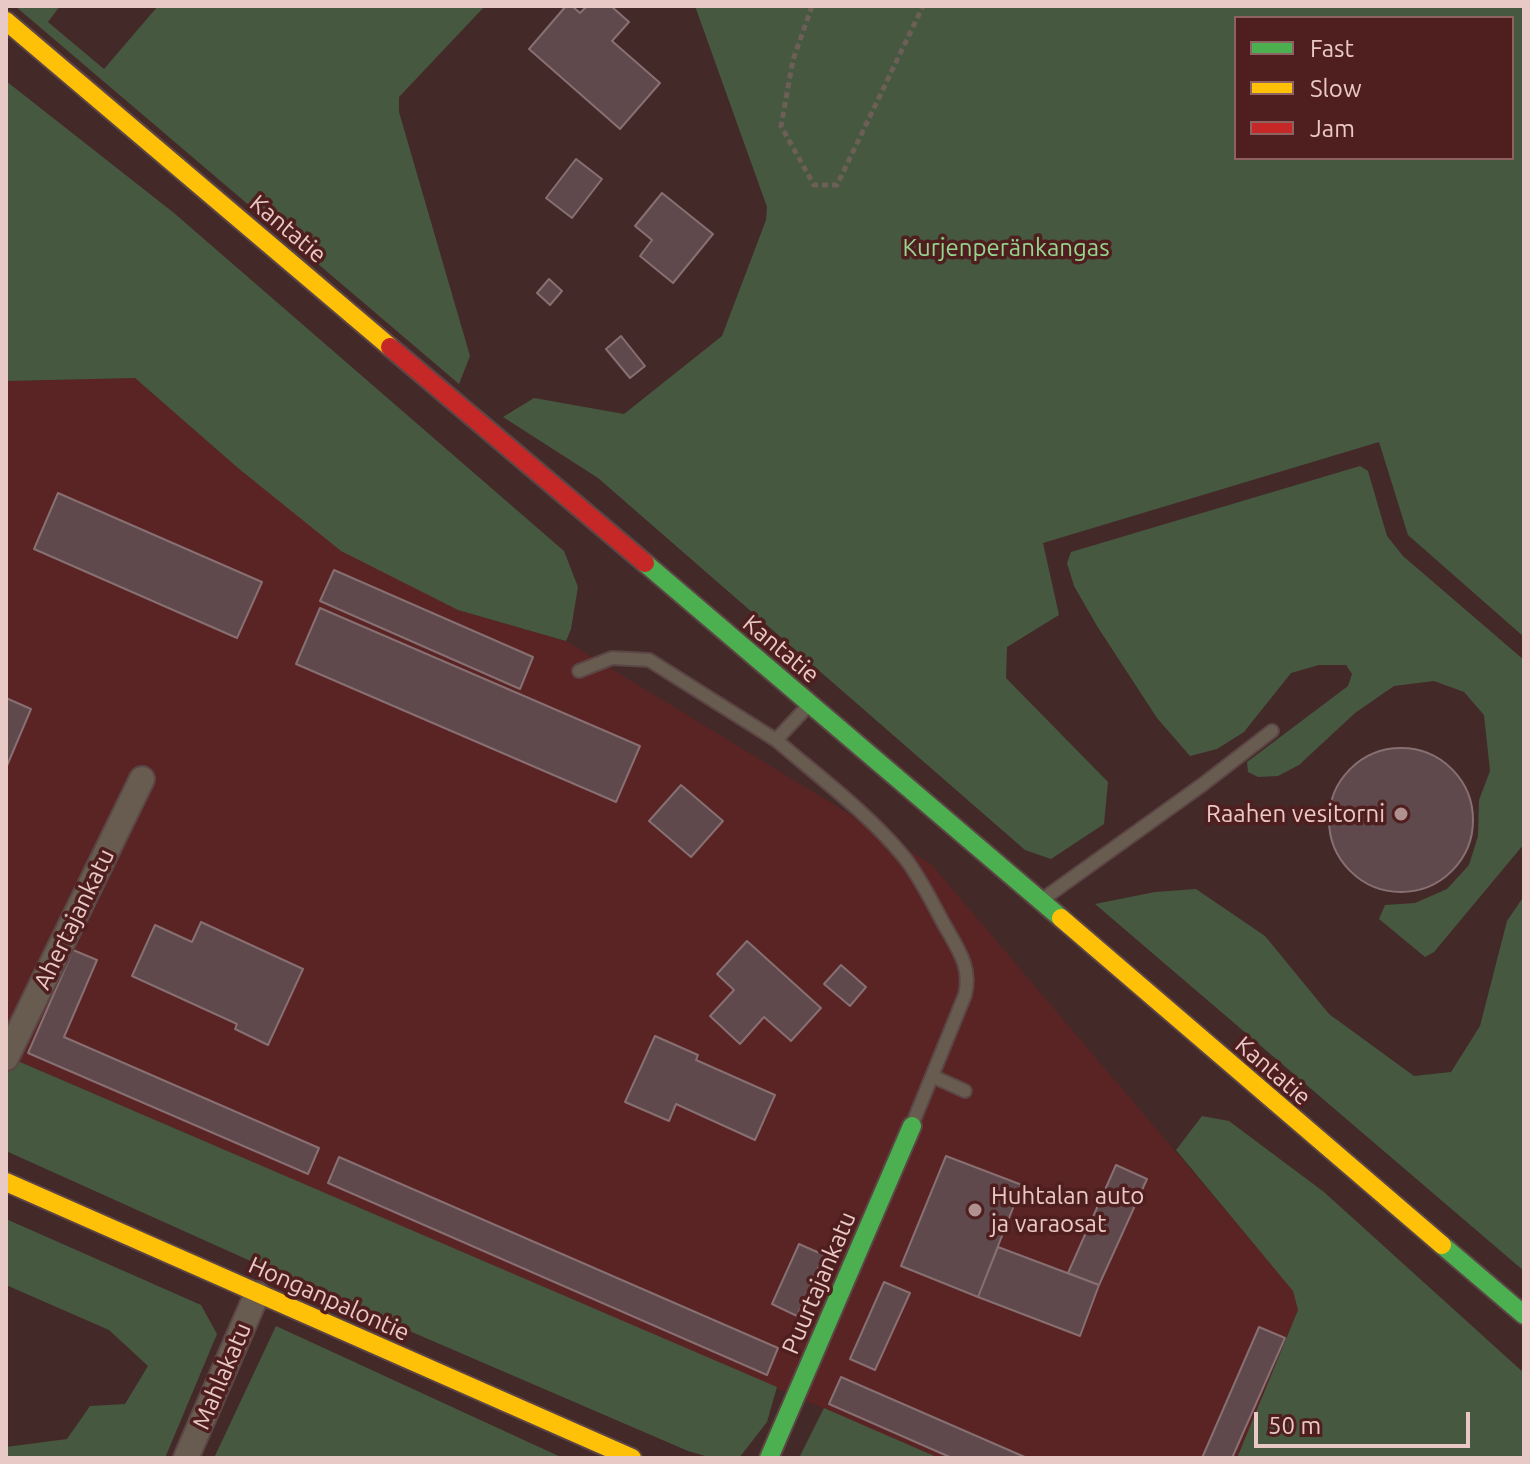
<!DOCTYPE html>
<meta charset="utf-8">
<style>
body{margin:0}
#map{position:relative;width:1530px;height:1464px;overflow:hidden;background:#442929;font-family:Ubuntu,sans-serif}
canvas{display:block}
.frame{position:absolute;inset:0;border:8px solid #e9c9c6;pointer-events:none}
.legend{position:absolute;left:1234px;top:16px;width:280px;height:144px;box-sizing:border-box;background:#4f1e1e;border:2px solid #8d6261;margin:0;padding:10px 14px;list-style:none;font-size:24px;color:#e9c9c6}
.legend li{display:flex;align-items:center;gap:16px;height:40px}
.legend b{width:40px;border:2px solid #8d6261}
.scale{position:absolute;left:1254px;top:1412px;width:216px;height:36px;box-sizing:border-box;border:4px solid #e9c9c6;border-top:0;padding-left:10px;font-size:24px;line-height:28px;white-space:nowrap;color:#e9c9c6;-webkit-text-stroke:6px #4f1e1e;paint-order:stroke}
</style>
<div id="map">
<canvas width="1530" height="1464"></canvas>
<div class="frame"></div>
<ul class="legend">
<li><b style="height:10px;background:#4caf50"></b>Fast</li>
<li><b style="height:10px;background:#ffc107"></b>Slow</li>
<li><b style="height:10px;background:#c62828"></b>Jam</li>
</ul>
<div class="scale">50 m</div>
</div>
<script>
const ctx = document.querySelector('canvas').getContext('2d');
ctx.lineJoin = 'round';
function fillPath(path, color) { ctx.fillStyle = color; ctx.fill(path, 'evenodd'); }
function stroke(path, color, width, dash) { ctx.strokeStyle = color; ctx.lineWidth = width; ctx.lineCap = dash ? 'butt' : 'round'; ctx.setLineDash(dash || []); ctx.stroke(path); }
function label(font, color, halo, rows, align = 'center') {
  ctx.font = font + ' Ubuntu,sans-serif'; ctx.lineWidth = 7; ctx.setLineDash([]); ctx.textBaseline = 'middle'; ctx.strokeStyle = halo; ctx.fillStyle = color; for (const [text, x, y, turn = 0] of rows) {
    ctx.save(); ctx.translate(x, y); ctx.rotate((+turn || 0) * Math.PI / 180); ctx.textAlign = isNaN(turn) ? turn : align; if (halo) ctx.strokeText(text, 0, 0); ctx.fillText(text, 0, 0); ctx.restore();
  }
}
const built = new Path2D(`
 M 135,378 L 238,468 L 458,610 L 566,641 L 931,864 L 1294,1291 L 1298,1310 L 1237,1458 L 939,1458 L 20,1062 L 6,1052 L 6,381 Z`);
const green = new Path2D(`
 M 15,6 L 60,6 L 48,22 L 104,69 L 158,6 L 485,6 L 399,97 L 399,112 L 470,356 L 459,384 Z
 M 695,6 L 1524,6 L 1524,637 L 1408,535 L 1379,442 L 1043,543 L 1059,615 L 1007,647 L 1006,678 L 1108,782 L 1104,824 L 1051,859 L 1025,850 L 598,478 L 503,417 L 534,398 L 624,414 L 722,336 L 766,220 L 767,207 ZM 1236,18 L 1512,18 L 1512,158 L 1236,158 Z
 M 6,81 L 174,213 L 564,551 L 578,587 L 571,629 L 566,641 L 458,610 L 341,551 L 238,468 L 135,378 L 6,381 Z
 M 1360,466 L 1368,471 L 1387,536 L 1403,556 L 1524,660 L 1524,844 L 1434,952 L 1425,957 L 1379,919 L 1385,905 L 1415,903 L 1447,889 L 1469,865 L 1478,836 L 1479,800 L 1490,771 L 1484,715 L 1464,692 L 1434,681 L 1394,686 L 1355,713 L 1299,765 L 1278,776 L 1258,777 L 1248,772 L 1247,762 L 1348,686 L 1352,674 L 1346,665 L 1319,665 L 1291,673 L 1244,732 L 1217,749 L 1190,756 L 1157,718 L 1097,626 L 1074,586 L 1067,563 L 1071,552 Z
 M 1196,889 L 1265,936 L 1329,1014 L 1414,1076 L 1451,1072 L 1480,1026 L 1507,921 L 1524,896 L 1524,1271 L 1095,904 L 1155,892 Z
 M 20,1062 L 777,1387 L 767,1422 L 739,1458 L 712,1458 L 688,1451 L 326,1295 L 6,1151 L 6,1077 L 9,1070 Z
 M 1202,1116 L 1229,1121 L 1324,1192 L 1524,1373 L 1524,1458 L 1237,1458 L 1298,1310 L 1293,1291 L 1176,1150 Z
 M 6,1219 L 201,1305 L 217,1334 L 165,1458 L 6,1458 L 6,1447 L 67,1439 L 90,1406 L 125,1404 L 148,1366 L 109,1330 L 6,1285 Z
 M 276,1326 L 563,1458 L 214,1458 Z
 M 824,1408 L 939,1458 L 799,1458 Z`);
const building = new Path2D(`
 M 566,6 L 572,6 L 580,13 L 587,6 L 611,6 L 629,22 L 612,41 L 660,83 L 620,129 L 529,49 Z
 M 576,159 L 602,179 L 572,218 L 546,198 Z
 M 662,193 L 713,234 L 673,283 L 640,256 L 652,240 L 635,226 Z
 M 549,279 L 562,291 L 550,305 L 537,293 Z
 M 621,336 L 645,366 L 630,378 L 606,349 Z
 M 58,493 L 262,582 L 237,638 L 34,549 Z
 M 334,570 L 533,657 L 520,689 L 320,601 Z
 M 320,608 L 640,746 L 616,802 L 296,664 Z
 M 6,698 L 31,709 L 6,768 Z
 M1329 820a72 72 0 1 1 144 0a72 72 0 1 1-144 0Z
 M 681,785 L 723,821 L 691,857 L 649,821 Z
 M 201,922 L 303,969 L 268,1045 L 235,1029 L 237,1024 L 132,976 L 155,925 L 192,942 Z
 M 747,941 L 821,1008 L 791,1041 L 764,1017 L 740,1044 L 710,1016 L 734,990 L 717,974 Z
 M 73,950 L 97,960 L 64,1037 L 319,1148 L 308,1174 L 28,1053 Z
 M 841,965 L 866,987 L 850,1006 L 824,984 Z
 M 655,1036 L 698,1055 L 696,1060 L 775,1095 L 755,1140 L 676,1104 L 669,1121 L 625,1102 Z
 M 946,1156 L 1022,1185 L 978,1297 L 901,1266 Z
 M 339,1157 L 778,1348 L 767,1375 L 328,1183 Z
 M 1116,1165 L 1147,1179 L 1099,1285 L 1068,1273 Z
 M 799,1244 L 824,1255 L 797,1316 L 772,1304 Z
 M 998,1247 L 1099,1285 L 1080,1336 L 978,1297 Z
 M 884,1282 L 910,1293 L 875,1370 L 850,1359 Z
 M 1259,1327 L 1285,1338 L 1232,1458 L 1202,1458 Z
 M 841,1377 L 1027,1458 L 952,1458 L 829,1404 Z`);
const path = new Path2D(`
 M 812,6 L 793,60 L 781,126 L 814,185 L 837,185 L 923,6`);
const lane = new Path2D(`
 M 579,671 L 612,658 L 649,660 L 776,740 L 807,707
 M 776,740 C 819,777 868,813 904,857 C 921,878 932,903 945,926 C 958,949 972,968 965,995 L 912,1125
 M 1043,899 L 1202,785 L 1272,731
 M 932,1076 L 965,1091`);
const street = new Path2D(`
 M 6,1058 L 142,779
 M 186,1458 L 257,1294`);
const fast = new Path2D(`
 M 645,563 L 1061,918
 M 1442,1245 L 1524,1315
 M 769,1458 L 912,1126`);
const slow = new Path2D(`
 M 6,21 L 390,347
 M 1061,918 L 1442,1245
 M 6,1182 L 632,1458`);
const jam = new Path2D(`
 M 390,347 L 645,563`);
const markers = [
 [1401,814,8,"#af918f"],
 [975,1210,8,"#af918f"]
];
const streetNames = [
 ["Kantatie",288,229,40],
 ["Kantatie",781,649,40],
 ["Ahertajankatu",74,919,-64],
 ["Kantatie",1273,1071,41],
 ["Puurtajankatu",819,1283,-67],
 ["Honganpalontie",329,1299,24],
 ["Mahlakatu",222,1376,-67]
];
const parkNames = [
 ["Kurjenperänkangas",1006,248]
];
const poiNames = [
 ["Raahen vesitorni",1385,814],
 ["Huhtalan auto",991,1196,"left"],
 ["ja varaosat",991,1224,"left"]
];
fillPath(built, '#5a2425');
fillPath(green, '#465840');
fillPath(building, '#60494c');
stroke(building, '#876f72', 2);
stroke(lane, '#5c4545', 16);
stroke(street, '#5c4545', 28);
stroke(fast, '#5c4545', 22);
stroke(slow, '#5c4545', 22);
stroke(jam, '#5c4545', 22);
stroke(path, '#6c5f57', 5, [6, 4]);
stroke(lane, '#675c4f', 12);
stroke(street, '#675c4f', 24);
stroke(fast, '#4caf50', 18);
stroke(slow, '#ffc107', 18);
stroke(jam, '#c62828', 18);
for (const [x, y, r, color] of markers) { const dot = new Path2D(); dot.arc(x, y, r, 0, 2 * Math.PI); ctx.fillStyle = color; ctx.fill(dot); stroke(dot, '#4f1e1e', 3); }
label('24px', '#e9c9c6', '#4f1e1e', streetNames);
label('24px', '#96d58f', '#4f1e1e', parkNames);
label('24px', '#e9c9c6', '#4f1e1e', poiNames, 'right');
</script>
